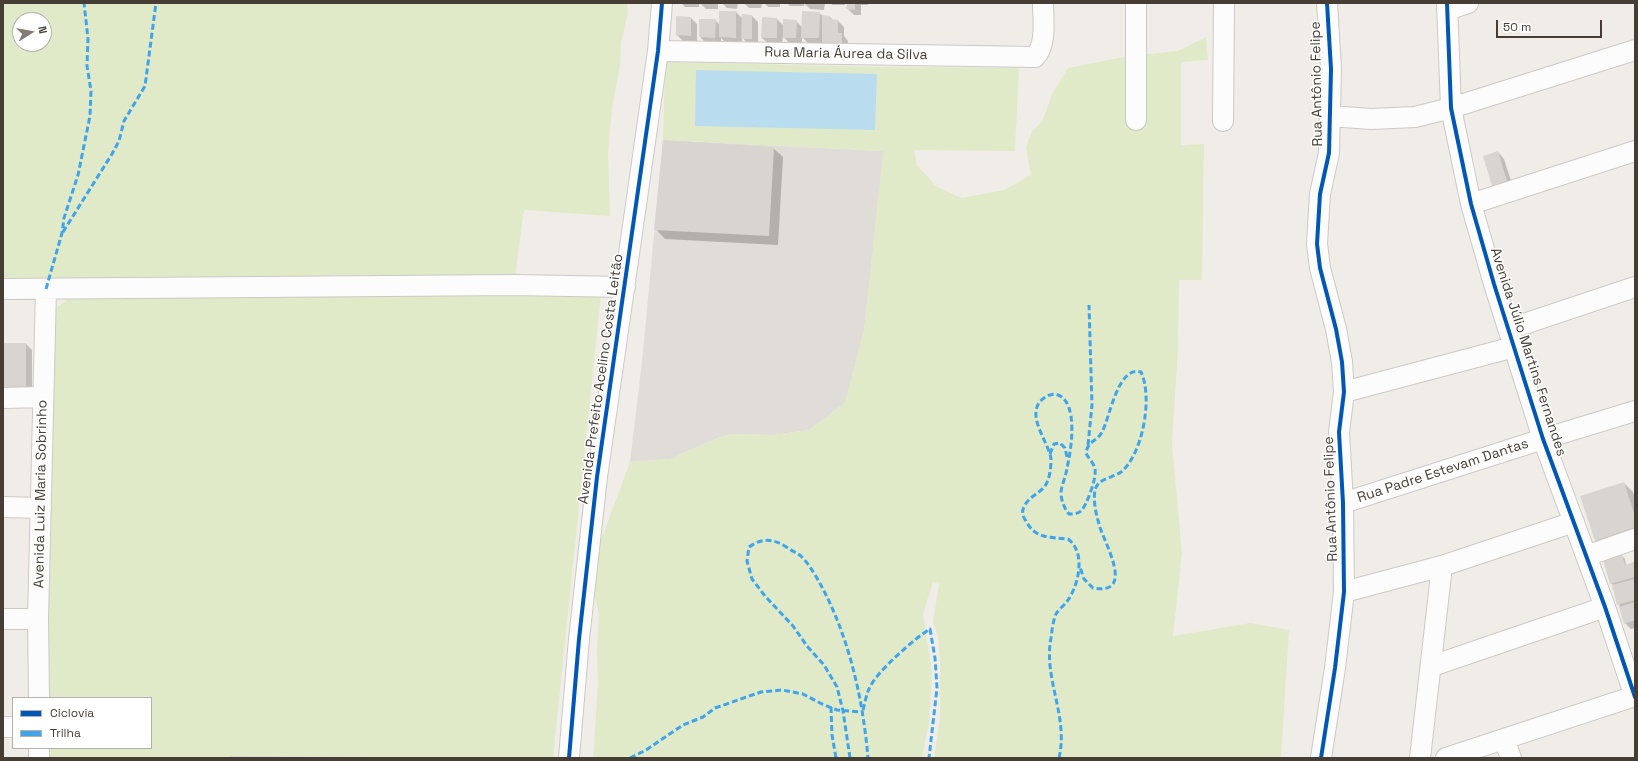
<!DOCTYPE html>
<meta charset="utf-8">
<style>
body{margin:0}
#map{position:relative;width:1638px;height:761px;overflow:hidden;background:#f0ede9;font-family:"Space Grotesk",sans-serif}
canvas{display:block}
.frame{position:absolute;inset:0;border:4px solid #463e35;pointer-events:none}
.legend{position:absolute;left:12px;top:697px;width:140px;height:52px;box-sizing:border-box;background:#fff;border:1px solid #b5b2ae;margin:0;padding:5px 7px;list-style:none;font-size:12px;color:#463e35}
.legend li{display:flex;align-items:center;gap:8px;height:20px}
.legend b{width:20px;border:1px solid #b5b2ae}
.north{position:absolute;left:12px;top:12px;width:40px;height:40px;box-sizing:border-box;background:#fff;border:1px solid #b5b2ae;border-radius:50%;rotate:79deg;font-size:11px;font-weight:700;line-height:16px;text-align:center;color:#463e35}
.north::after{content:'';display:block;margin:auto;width:14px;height:18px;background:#827b74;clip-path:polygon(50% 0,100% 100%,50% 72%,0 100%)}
.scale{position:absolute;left:1496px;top:20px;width:106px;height:18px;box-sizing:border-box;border:2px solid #463e35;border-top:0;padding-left:5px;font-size:12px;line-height:14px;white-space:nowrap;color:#463e35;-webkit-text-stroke:3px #fff;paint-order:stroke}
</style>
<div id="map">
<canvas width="1638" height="761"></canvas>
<div class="frame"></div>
<ul class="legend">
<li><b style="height:5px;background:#0057b8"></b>Ciclovia</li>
<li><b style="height:5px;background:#3fa4eb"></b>Trilha</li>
</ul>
<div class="north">N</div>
<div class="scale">50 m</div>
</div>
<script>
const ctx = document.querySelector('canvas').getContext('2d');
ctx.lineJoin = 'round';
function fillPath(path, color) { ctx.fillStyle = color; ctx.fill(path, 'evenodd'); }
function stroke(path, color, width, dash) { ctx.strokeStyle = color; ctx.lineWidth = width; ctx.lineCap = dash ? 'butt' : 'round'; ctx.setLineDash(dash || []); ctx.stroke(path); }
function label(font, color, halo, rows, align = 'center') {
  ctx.font = font + ' "Space Grotesk",sans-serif'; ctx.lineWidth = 3; ctx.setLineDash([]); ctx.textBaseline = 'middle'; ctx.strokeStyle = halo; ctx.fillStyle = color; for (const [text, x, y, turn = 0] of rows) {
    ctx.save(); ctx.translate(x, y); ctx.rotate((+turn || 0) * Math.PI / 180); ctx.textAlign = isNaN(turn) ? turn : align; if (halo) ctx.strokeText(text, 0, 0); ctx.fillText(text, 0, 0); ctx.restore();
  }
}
const industrial = new Path2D(`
 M 663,140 L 884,151 L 864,331 L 845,403 L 809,430 L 774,435 L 732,434 L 720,437 L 670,459 L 630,462 L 642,362 Z`);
const green = new Path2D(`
 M 3,3 L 627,3 L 628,13 L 621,43 L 620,66 L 612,108 L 608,152 L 610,216 L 525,210 L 523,215 L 515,278 L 435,278 L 382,275 L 336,275 L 306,279 L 3,280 ZM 20,20 L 44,20 L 44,44 L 20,44 Z
 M 1206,37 L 1208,60 L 1181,62 L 1181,145 L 1204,144 L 1202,280 L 1179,280 L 1178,349 L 1172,443 L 1182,553 L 1173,636 L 1250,623 L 1289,630 L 1281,758 L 934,758 L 940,718 L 940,664 L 938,637 L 933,622 L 939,584 L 933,582 L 923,614 L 932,672 L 929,723 L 922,758 L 593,758 L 598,684 L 597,650 L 599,615 L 591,579 L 590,558 L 603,535 L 630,462 L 670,459 L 720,437 L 732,434 L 774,435 L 809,430 L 845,403 L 864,331 L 883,151 L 663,140 L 665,62 L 887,67 L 1019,68 L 1015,151 L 914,150 L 917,165 L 937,187 L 962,198 L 1004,190 L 1031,175 L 1026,147 L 1032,131 L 1042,122 L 1053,92 L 1068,68 L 1129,56 L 1178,51 Z
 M 601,294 L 553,758 L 369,758 L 368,757 L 230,756 L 230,758 L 46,758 L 46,748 L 151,748 L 151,698 L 46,698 L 47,442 L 56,308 L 73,296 Z`);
const water = new Path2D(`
 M 696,70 L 877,74 L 875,130 L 695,126 Z`);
const shadow = new Path2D(`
 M 681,3 L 699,3 L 699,7 L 685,7 Z
 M 700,3 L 718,3 L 718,9 L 706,9 Z
 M 722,3 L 738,3 L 737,9 L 727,8 Z
 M 744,3 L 762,3 L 761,8 L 749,8 Z
 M 764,3 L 780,3 L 780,7 L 768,7 Z
 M 787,3 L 825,3 L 824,10 L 810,9 L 804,3 L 804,6 L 790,6 Z
 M 831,3 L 845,3 L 845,5 L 832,5 Z
 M 848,3 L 868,3 L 868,5 L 861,5 L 861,15 L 854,15 L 848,9 Z
 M 720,12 L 736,12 L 743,19 L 752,16 L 758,22 L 758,45 L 749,44 L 742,38 L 742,44 L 726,43 L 721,38 L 721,44 L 706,43 L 700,37 L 715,20 L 720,25 Z
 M 819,13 L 823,16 L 830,17 L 834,21 L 838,21 L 844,27 L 844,36 L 848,41 L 847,50 L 809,44 L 802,37 L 802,44 L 790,44 L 783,36 L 782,44 L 769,44 L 762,38 L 777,19 L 784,26 L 796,21 L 802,27 Z
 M 691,18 L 697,24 L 697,42 L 683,41 L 677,35 Z
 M 773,148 L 783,157 L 778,245 L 665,239 L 656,229 Z
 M 1498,152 L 1504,159 L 1513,187 L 1499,191 L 1493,185 Z
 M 3,344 L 26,344 L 32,350 L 32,393 L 3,392 Z
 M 1624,483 L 1633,492 L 1635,498 L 1635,540 L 1605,550 L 1596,540 Z
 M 1622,556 L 1625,559 L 1626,566 L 1634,563 L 1635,564 L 1635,628 L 1631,629 L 1625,623 L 1613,585 L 1611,583 Z`);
const building = new Path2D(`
 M 847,3 L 855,3 L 855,10 L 846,9 Z
 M 719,11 L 736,11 L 736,38 L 719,37 Z
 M 802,11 L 820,12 L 819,38 L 801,38 Z
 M 742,14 L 752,15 L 752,39 L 741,39 Z
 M 822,15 L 830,16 L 830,19 L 838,20 L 838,33 L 842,33 L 842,44 L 822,43 Z
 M 676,16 L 691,17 L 691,36 L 676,35 Z
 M 762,17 L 777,18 L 777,38 L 761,38 Z
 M 699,19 L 716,19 L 715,38 L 699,37 Z
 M 783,19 L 797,20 L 796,38 L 783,38 Z
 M 663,140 L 774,147 L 769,236 L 654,230 Z
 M 1498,151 L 1507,181 L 1492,186 L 1483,156 Z
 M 3,343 L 26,343 L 26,387 L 3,387 Z
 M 1624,482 L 1635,516 L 1635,527 L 1595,541 L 1580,496 Z
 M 1622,555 L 1625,565 L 1634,562 L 1635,577 L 1610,584 L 1603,560 Z
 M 1635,579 L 1635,600 L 1617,605 L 1612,585 Z
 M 1635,602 L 1635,620 L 1624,624 L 1619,607 Z
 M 230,756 L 362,757 L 362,758 L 230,758 Z`);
const minor = new Path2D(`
 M 1136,3 L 1136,120
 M 1447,3 L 1451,108 L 1471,204 L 1494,284 L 1543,439 L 1605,607 L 1635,697
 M 1447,10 L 1468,3
 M 658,51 L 1035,57 C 1047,44 1043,20 1043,3
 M 1330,116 L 1371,119 L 1415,117 L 1451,108 L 1635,50
 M 1223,121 L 1224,3
 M 1471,204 L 1635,151
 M 3,289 L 514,285 L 625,287
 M 1509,329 L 1635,287
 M 1344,392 L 1514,347
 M 3,398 L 43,397
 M 1343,503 L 1543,439 L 1635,411
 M 3,507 L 41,508
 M 1586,556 L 1635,539
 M 1344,592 L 1442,566 L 1574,522
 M 3,619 L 38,619
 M 1432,666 L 1605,607
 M 39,698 L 38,619 L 46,289
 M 3,727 L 13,727
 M 1504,739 L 1511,758
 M 39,758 L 39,748
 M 569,758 L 579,639 L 597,477 L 658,51 L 662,3
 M 1321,758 L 1335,668 L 1344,592 L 1343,503 L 1339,432 L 1344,392 L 1342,362 L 1336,329 L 1320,268 L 1317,244 L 1320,194 L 1329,153 L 1331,69 L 1327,3
 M 1420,758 L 1442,566
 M 1446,758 L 1635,696`);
const quiet = new Path2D(`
 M 63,232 L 112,154 L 119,141 L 124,121 L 145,86 L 156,3
 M 46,289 L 62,233 L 64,218 L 78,175 L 90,116 L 91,91 L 87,66 L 88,39 L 84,3
 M 1088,445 L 1092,405 L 1089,305
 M 1050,454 L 1054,444 L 1060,443 L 1065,448 L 1067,457
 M 831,707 L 832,735 L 836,758
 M 863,710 C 865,703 866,695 869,689 C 875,673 915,638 930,629 L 935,658 L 937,688 L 929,758
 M 630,758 L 646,750 L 683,725 L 703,717 L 715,708 L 761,692 L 782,690 L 803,694 L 822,704 L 837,710 L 862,712
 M 850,758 L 843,711 L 837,687 L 824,665 L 807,646 L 793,626 L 765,596 L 752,579 L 747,561 L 749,547 C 763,537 774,539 788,548 C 792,551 797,553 801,556 C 810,565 817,578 823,589 C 850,641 863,700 868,758
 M 1059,758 C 1069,717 1043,678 1051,638 C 1052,630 1053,621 1056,614 C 1059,609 1065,605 1068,600 C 1079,584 1086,552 1068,539 C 1050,537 1035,539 1026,521 C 1023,517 1021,512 1024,507 C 1028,497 1039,494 1045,486 C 1050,479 1051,467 1051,459 C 1049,442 1023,413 1044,398 C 1048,395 1054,393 1058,395 C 1079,403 1071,451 1067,468 C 1066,476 1062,484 1061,492 C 1061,500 1064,508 1069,514 C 1073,514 1078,514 1081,511 C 1087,505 1097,477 1095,469 C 1094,463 1088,458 1086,453 C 1088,440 1097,442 1102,432 C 1110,417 1118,365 1141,372 C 1153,397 1143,454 1121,472 C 1113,478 1098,478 1095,490 C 1093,501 1096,514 1099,524 C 1103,541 1137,596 1093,588 L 1084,579 L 1080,567`);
const cycleway = new Path2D(`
 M 1447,3 L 1451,108 L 1471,204 L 1494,284 L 1543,439 L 1605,607 L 1635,697
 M 569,758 L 579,639 L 597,477 L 658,51 L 662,3
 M 1321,758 L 1335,668 L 1344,592 L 1343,503 L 1339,432 L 1344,392 L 1342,362 L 1336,329 L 1320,268 L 1317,244 L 1320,194 L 1329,153 L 1331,69 L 1327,3`);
const streetNames = [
 ["Rua Maria Áurea da Silva",846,54,1],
 ["Rua Antônio Felipe",1317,84,-91],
 ["Avenida Júlio Martins Fernandes",1528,352,72],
 ["Avenida Prefeito Acelino Costa Leitão",601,379,-82],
 ["Rua Padre Estevam Dantas",1443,471,-18],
 ["Avenida Luiz Maria Sobrinho",41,494,-89],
 ["Rua Antônio Felipe",1331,499,-92]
];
fillPath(industrial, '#e0dcd7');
fillPath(green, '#e0eac9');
fillPath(water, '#b9ddef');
fillPath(shadow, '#0003');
fillPath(building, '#d8d4d0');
stroke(minor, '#ccc9c5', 22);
stroke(minor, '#fdfcfc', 20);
stroke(quiet, '#3fa4eb', 3, [6, 3]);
stroke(cycleway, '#0057b8', 4);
label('14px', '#463e35', '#fff', streetNames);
</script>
